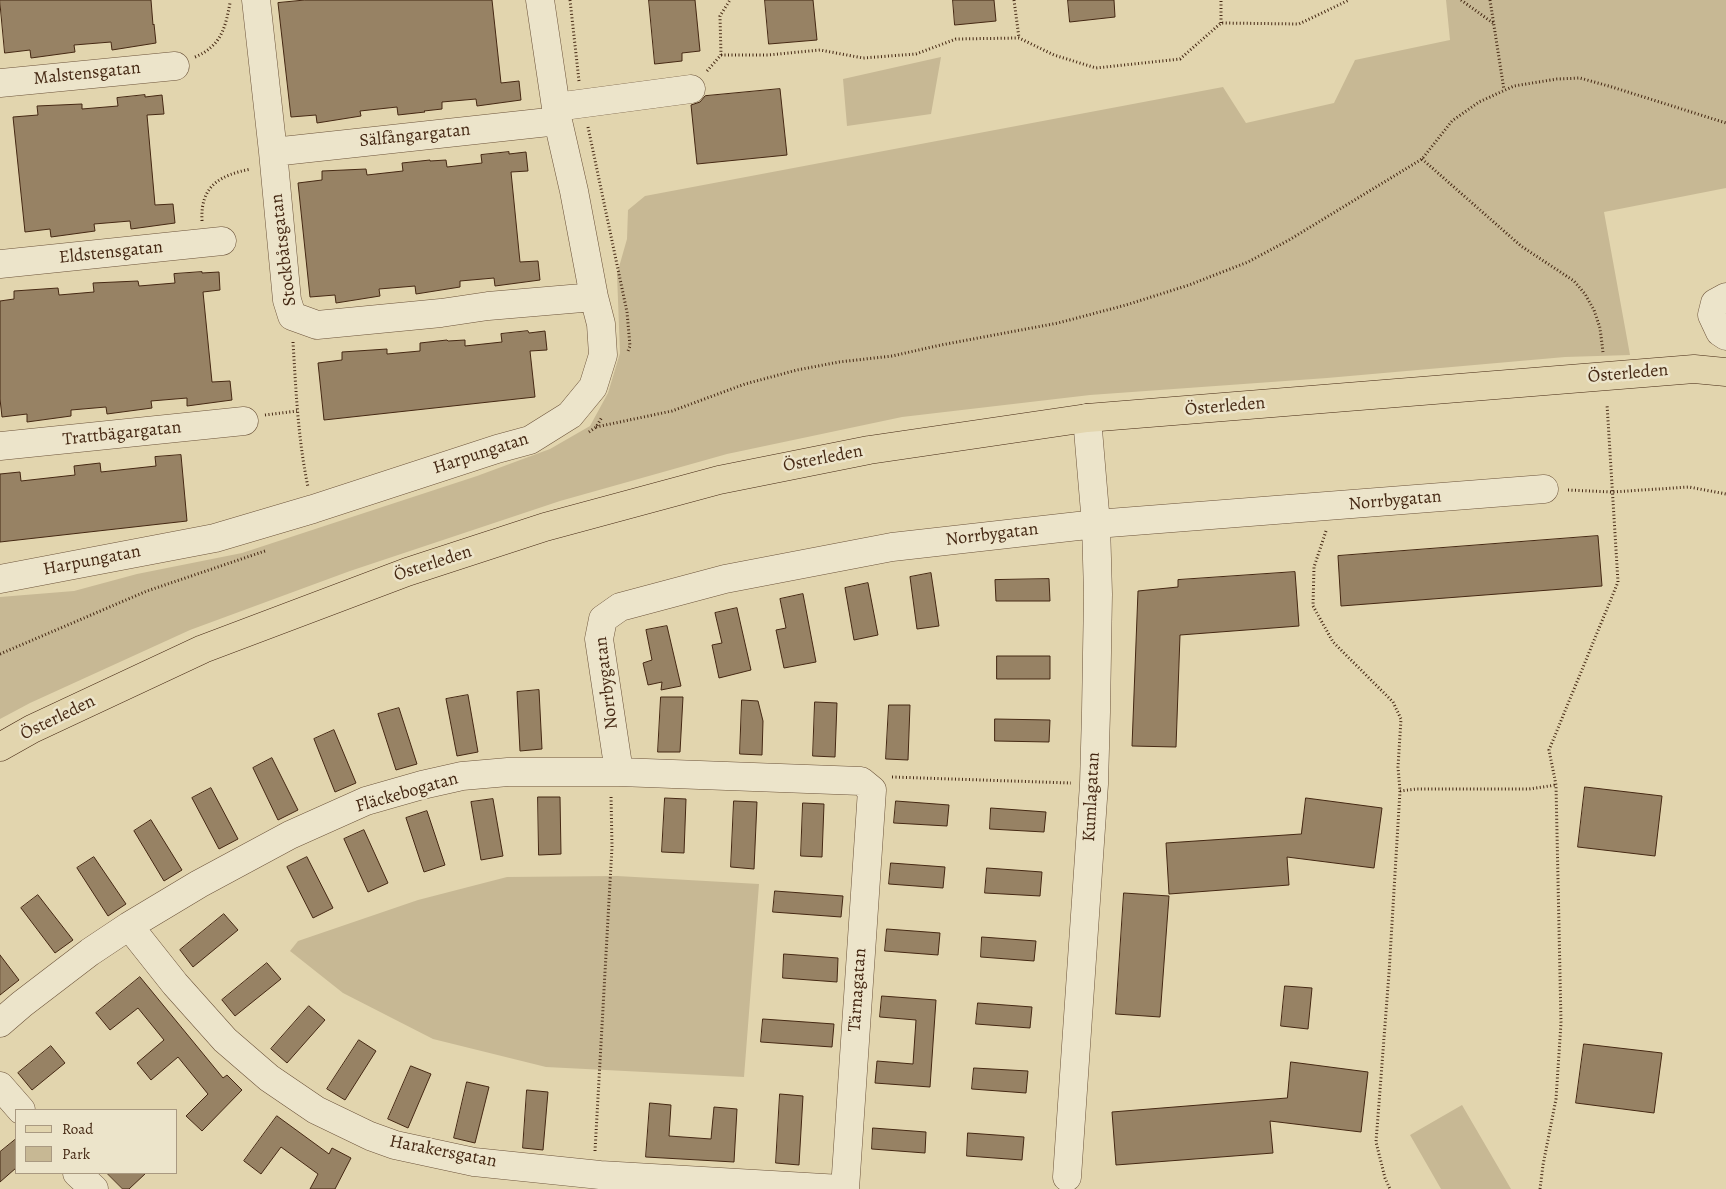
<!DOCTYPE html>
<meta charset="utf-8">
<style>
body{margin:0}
#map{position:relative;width:1726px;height:1189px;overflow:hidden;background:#e2d5ae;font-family:Alegreya,serif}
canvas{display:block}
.legend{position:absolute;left:15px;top:1109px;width:162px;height:65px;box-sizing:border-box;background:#ece4ca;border:1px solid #a99981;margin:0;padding:6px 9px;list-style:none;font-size:15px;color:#452813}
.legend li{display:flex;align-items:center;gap:10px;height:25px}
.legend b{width:25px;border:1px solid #a99981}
</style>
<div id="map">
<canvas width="1726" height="1189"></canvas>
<ul class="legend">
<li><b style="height:6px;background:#e2d5ae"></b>Road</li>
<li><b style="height:14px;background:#c7b894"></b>Park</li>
</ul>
</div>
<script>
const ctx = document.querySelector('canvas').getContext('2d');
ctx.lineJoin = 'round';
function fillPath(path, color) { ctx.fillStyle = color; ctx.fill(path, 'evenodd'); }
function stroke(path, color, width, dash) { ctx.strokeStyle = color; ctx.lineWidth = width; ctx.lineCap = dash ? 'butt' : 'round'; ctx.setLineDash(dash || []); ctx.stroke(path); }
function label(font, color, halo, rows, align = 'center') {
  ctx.font = font + ' Alegreya,serif'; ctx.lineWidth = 5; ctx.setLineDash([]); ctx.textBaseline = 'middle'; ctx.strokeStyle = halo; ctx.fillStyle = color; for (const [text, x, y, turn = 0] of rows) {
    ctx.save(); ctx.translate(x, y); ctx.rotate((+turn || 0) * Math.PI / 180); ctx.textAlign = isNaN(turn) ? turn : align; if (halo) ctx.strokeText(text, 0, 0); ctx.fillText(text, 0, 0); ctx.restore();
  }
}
const green = new Path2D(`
 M 1446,0 L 1726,0 L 1726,188 L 1604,212 L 1630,355 L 1565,357 L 1327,378 L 1090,395 L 902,417 L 727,454 L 560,501 L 350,571 L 190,630 L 30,703 L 0,719 L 0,597 L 74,591 L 137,574 L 242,553 L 477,476 L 550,449 L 590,426 L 608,393 L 620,353 L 617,274 L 627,239 L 628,210 L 645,196 L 1223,87 L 1246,123 L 1334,103 L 1355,60 L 1450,40 Z
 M 941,57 L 931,114 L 847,126 L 843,79 Z
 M 617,876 L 759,884 L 744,1077 L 546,1067 L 433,1039 L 343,993 L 290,951 L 298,941 L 418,900 L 507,877 Z
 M 1462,1105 L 1511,1189 L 1441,1189 L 1410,1135 Z`);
const building = new Path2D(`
 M 0,0 L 151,0 L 153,25 L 154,24 L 156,43 L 112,50 L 111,42 L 74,45 L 75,52 L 31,58 L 30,50 L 5,53 Z
 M 305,0 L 492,0 L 501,83 L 519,81 L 521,100 L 477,106 L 476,99 L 442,102 L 442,109 L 424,111 L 425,112 L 398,115 L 397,107 L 360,111 L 361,116 L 317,123 L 316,115 L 291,117 L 278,3 Z
 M 649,0 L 695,0 L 700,51 L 682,53 L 682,61 L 655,64 Z
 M 765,0 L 813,0 L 817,40 L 769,44 Z
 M 953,0 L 994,0 L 996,21 L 955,25 Z
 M 1068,0 L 1114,0 L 1115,17 L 1070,22 Z
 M 780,89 L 787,155 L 697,164 L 691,105 L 700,102 L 705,96 Z
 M 145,95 L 145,97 L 162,95 L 164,114 L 147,115 L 155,205 L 173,204 L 175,223 L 131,229 L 130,221 L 94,224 L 95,231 L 51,237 L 50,229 L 25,232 L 13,117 L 38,115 L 37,106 L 82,104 L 82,109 L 118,106 L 117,98 Z
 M 509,152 L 509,154 L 526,152 L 528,171 L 511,172 L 520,262 L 538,261 L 540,280 L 495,286 L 494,278 L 460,281 L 460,287 L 416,294 L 415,286 L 379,289 L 380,296 L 336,303 L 335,295 L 310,297 L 298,183 L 322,180 L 322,171 L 366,169 L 367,175 L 403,171 L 402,163 L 430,160 L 430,161 L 446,160 L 447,167 L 482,163 L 481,155 Z
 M 202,272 L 202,273 L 219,272 L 220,290 L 203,292 L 212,382 L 230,381 L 232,400 L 187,406 L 187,398 L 151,401 L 152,408 L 107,414 L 106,407 L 71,410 L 71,416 L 27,422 L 27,414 L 2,417 L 0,399 L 0,301 L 14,299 L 14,291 L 58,288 L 59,295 L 94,292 L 93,283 L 138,281 L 139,286 L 175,283 L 174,274 Z
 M 528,331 L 529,333 L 545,331 L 547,350 L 530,351 L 535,397 L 324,420 L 318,363 L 342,360 L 342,352 L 387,349 L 387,354 L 420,351 L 420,343 L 447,340 L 448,341 L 465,340 L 465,346 L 502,342 L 501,334 Z
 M 181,455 L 187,521 L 0,542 L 0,474 L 20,472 L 21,481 L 75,475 L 74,466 L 100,463 L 101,472 L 156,466 L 155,457 Z
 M 1598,536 L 1602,586 L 1341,606 L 1338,556 Z
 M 1295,572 L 1299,626 L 1180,635 L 1176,747 L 1132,746 L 1138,591 L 1178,587 L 1178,580 Z
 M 931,573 L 939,626 L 917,629 L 910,577 Z
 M 1049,579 L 1050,601 L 996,601 L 995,580 Z
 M 868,583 L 878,635 L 854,640 L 845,588 Z
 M 803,594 L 816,662 L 784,668 L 776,630 L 786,628 L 780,599 Z
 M 737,608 L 751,670 L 719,678 L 712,645 L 722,643 L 715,613 Z
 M 667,626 L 681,686 L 661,690 L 662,682 L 648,685 L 643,663 L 652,660 L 646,630 Z
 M 997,656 L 1050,656 L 1050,679 L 997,679 Z
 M 539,690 L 542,749 L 520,751 L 517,692 Z
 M 468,695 L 478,752 L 457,756 L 446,699 Z
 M 661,697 L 683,697 L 680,752 L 658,752 Z
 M 742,700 L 758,701 L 763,721 L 762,755 L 740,754 Z
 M 815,702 L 837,703 L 835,757 L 813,756 Z
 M 889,705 L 910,705 L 908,760 L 886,759 Z
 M 399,708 L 417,764 L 396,770 L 378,714 Z
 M 995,719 L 1050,720 L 1049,742 L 995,741 Z
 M 334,730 L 356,783 L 335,792 L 314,739 Z
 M 272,758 L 298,810 L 278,820 L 253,768 Z
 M 1585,787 L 1662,796 L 1655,856 L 1578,847 Z
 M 211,788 L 238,839 L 219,849 L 192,798 Z
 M 538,797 L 560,797 L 561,854 L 539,855 Z
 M 665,798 L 686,799 L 684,853 L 662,852 Z
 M 1306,798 L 1382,808 L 1374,868 L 1287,857 L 1289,885 L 1169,894 L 1166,843 L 1301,834 Z
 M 493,799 L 503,856 L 481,860 L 471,802 Z
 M 734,801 L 757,802 L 754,869 L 731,867 Z
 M 896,801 L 949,805 L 947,826 L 894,823 Z
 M 803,803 L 824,804 L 822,857 L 801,856 Z
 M 991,808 L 1046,812 L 1044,832 L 990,829 Z
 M 427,811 L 445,865 L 424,872 L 406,818 Z
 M 151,820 L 182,870 L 164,881 L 134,831 Z
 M 364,830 L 388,883 L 368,892 L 344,839 Z
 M 94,857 L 126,904 L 108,916 L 77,868 Z
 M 307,857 L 333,908 L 313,918 L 287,867 Z
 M 891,863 L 945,867 L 943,888 L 889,884 Z
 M 987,868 L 1042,872 L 1040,896 L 985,893 Z
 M 775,891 L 843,896 L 841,917 L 773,912 Z
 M 1124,893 L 1169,896 L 1160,1017 L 1116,1014 Z
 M 38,895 L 73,940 L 55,953 L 21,908 Z
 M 224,914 L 238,930 L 193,967 L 180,950 Z
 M 887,929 L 940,933 L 938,955 L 885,951 Z
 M 982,937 L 1036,941 L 1034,961 L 981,957 Z
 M 784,954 L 838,958 L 837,982 L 783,978 Z
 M 0,955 L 19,980 L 0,995 Z
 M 267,963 L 281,979 L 235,1016 L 222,1000 Z
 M 140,977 L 223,1078 L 227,1075 L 242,1090 L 202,1131 L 186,1116 L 208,1094 L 178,1057 L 151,1080 L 137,1063 L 164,1040 L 138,1008 L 110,1030 L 96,1013 Z
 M 1285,986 L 1312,988 L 1308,1029 L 1281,1026 Z
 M 882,996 L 936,1000 L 930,1087 L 875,1083 L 877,1061 L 913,1064 L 916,1020 L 880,1017 Z
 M 978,1003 L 1032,1007 L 1030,1028 L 976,1024 Z
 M 309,1006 L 325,1020 L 287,1063 L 271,1049 Z
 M 763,1019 L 834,1024 L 832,1047 L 761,1042 Z
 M 359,1040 L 376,1051 L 345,1100 L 327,1089 Z
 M 1584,1044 L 1662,1053 L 1654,1113 L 1576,1103 Z
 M 51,1046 L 65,1063 L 32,1090 L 18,1073 Z
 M 1291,1062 L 1368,1072 L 1361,1132 L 1270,1121 L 1273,1153 L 1116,1165 L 1112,1112 L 1287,1098 Z
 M 411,1066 L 431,1074 L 408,1128 L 388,1119 Z
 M 974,1068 L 1028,1071 L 1026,1093 L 972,1089 Z
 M 467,1082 L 489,1087 L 475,1143 L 454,1138 Z
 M 527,1090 L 548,1092 L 543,1150 L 523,1148 Z
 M 780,1094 L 803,1096 L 799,1165 L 776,1163 Z
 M 650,1103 L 671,1105 L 669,1136 L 711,1139 L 714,1107 L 737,1109 L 734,1162 L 646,1157 Z
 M 277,1116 L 329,1154 L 332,1148 L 351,1158 L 335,1189 L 310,1189 L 318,1174 L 281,1147 L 261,1174 L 244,1161 Z
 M 873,1128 L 926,1132 L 925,1153 L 872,1149 Z
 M 968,1133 L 1024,1137 L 1022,1160 L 967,1156 Z
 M 16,1139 L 16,1168 L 0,1182 L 0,1152 Z
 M 107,1173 L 146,1173 L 129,1189 L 123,1189 Z`);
const path = new Path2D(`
 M 570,0 L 579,81
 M 1014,0 L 1019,38
 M 1461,0 L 1493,23
 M 1490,0 L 1504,90
 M 1221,23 L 1221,0
 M 721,55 L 768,55 L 820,50 L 863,58 L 916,54 L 956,39 L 1019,38 L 1054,55 L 1096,68 L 1180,59 L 1221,23 L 1299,24 L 1349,0
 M 195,57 C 221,46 225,29 230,3
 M 707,71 L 721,55 L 720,16 L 730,0
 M 588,127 L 627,312 L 630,346 L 628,351
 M 1422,159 L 1521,246 L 1574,281 L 1585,294 L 1594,310 L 1600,328 L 1603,352
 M 202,221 C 200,185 221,175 251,169
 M 293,342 C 296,391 298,439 308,487
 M 265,415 L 297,411
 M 596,427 L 672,411 L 745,384 L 797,370 L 839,362 L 892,356 L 941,345 L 1058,323 L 1126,305 L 1189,285 L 1248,262 L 1289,240 L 1422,159 L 1452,121 L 1479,102 L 1514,86 L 1557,79 L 1580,78 L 1612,87 L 1726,123
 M 589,432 L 596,427 L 602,417
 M 1568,490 L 1612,492 L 1689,487 L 1726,494
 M 1326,531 L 1314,567 L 1313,606 L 1333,642 L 1393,702 L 1401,719 L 1398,767 L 1400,791 L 1389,973 L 1376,1142 L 1385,1178 L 1390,1189
 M 0,654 L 147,591 L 265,551
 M 892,777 L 1071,783
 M 1400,791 L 1416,789 L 1529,789 L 1556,785
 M 595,1151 L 612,847 L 611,795
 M 1540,1189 L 1543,1165 L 1556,1099 L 1561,1023 L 1556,785 L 1549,750 L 1618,582 L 1607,404`);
const minor = new Path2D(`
 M 256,0 L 273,152 L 287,300 L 292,316 L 317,325 L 441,313 L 488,306 L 594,297
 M 0,83 L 175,66
 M 556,107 L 691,89
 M 273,152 L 558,121
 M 0,264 L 222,241
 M 1726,297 L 1715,303 L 1712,315 L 1720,332 L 1726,336
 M 0,446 L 244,421
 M 0,579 L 215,538 L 313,509 L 497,449 L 530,440 L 570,415 L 593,387 L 603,355 L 601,324 L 594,297 L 574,191 L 558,121 L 540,0
 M 619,772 L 599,639 L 603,619 L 620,607 L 725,579 L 892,547 L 1096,524 L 1544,489
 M 129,926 L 175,984 L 225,1040 L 269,1078 L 316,1110 L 370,1136 L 395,1145 L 474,1162 L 600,1175 L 841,1189
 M 0,1023 L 22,1004 L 90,952 L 129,926 L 199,884 L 290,835 L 366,801 L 422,785 L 462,776 L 508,772 L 619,772 L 861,781 L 872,790 L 845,1189
 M 0,1086 L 21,1110
 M 77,1173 L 94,1189
 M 1067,1177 L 1094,784 L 1096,712 L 1098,594 L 1096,524 L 1087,418`);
const major = new Path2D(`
 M 0,747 L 32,729 L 203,649 L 407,572 L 545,527 L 719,480 L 869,450 L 1087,418 L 1694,369 L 1726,372`);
const streetNames = [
 ["Malstensgatan",87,74,-6],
 ["Sälfångargatan",415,136,-6],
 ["Stockbåtsgatan",284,250,-97],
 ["Eldstensgatan",111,253,-6],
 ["Österleden",1628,374,-5],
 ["Österleden",1225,407,-5],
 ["Trattbägargatan",122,434,-6],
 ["Harpungatan",481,454,-18],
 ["Österleden",823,459,-11],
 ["Norrbygatan",1395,501,-5],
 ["Norrbygatan",992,535,-7],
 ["Harpungatan",92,561,-11],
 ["Österleden",433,564,-18],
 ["Norrbygatan",607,683,-97],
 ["Österleden",58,718,-26],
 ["Fläckebogatan",407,793,-16],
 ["Kumlagatan",1092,797,-87],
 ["Tärnagatan",858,990,-86],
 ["Harakersgatan",443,1152,11]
];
fillPath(green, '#c7b894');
fillPath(building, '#978264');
stroke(building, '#452813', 1);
stroke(minor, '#6c533a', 29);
stroke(major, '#452813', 29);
stroke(path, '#452813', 3, [1, 2.5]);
stroke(minor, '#ece4ca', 28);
stroke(major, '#e2d5ae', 28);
label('18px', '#452813', '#ece4ca', streetNames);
</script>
